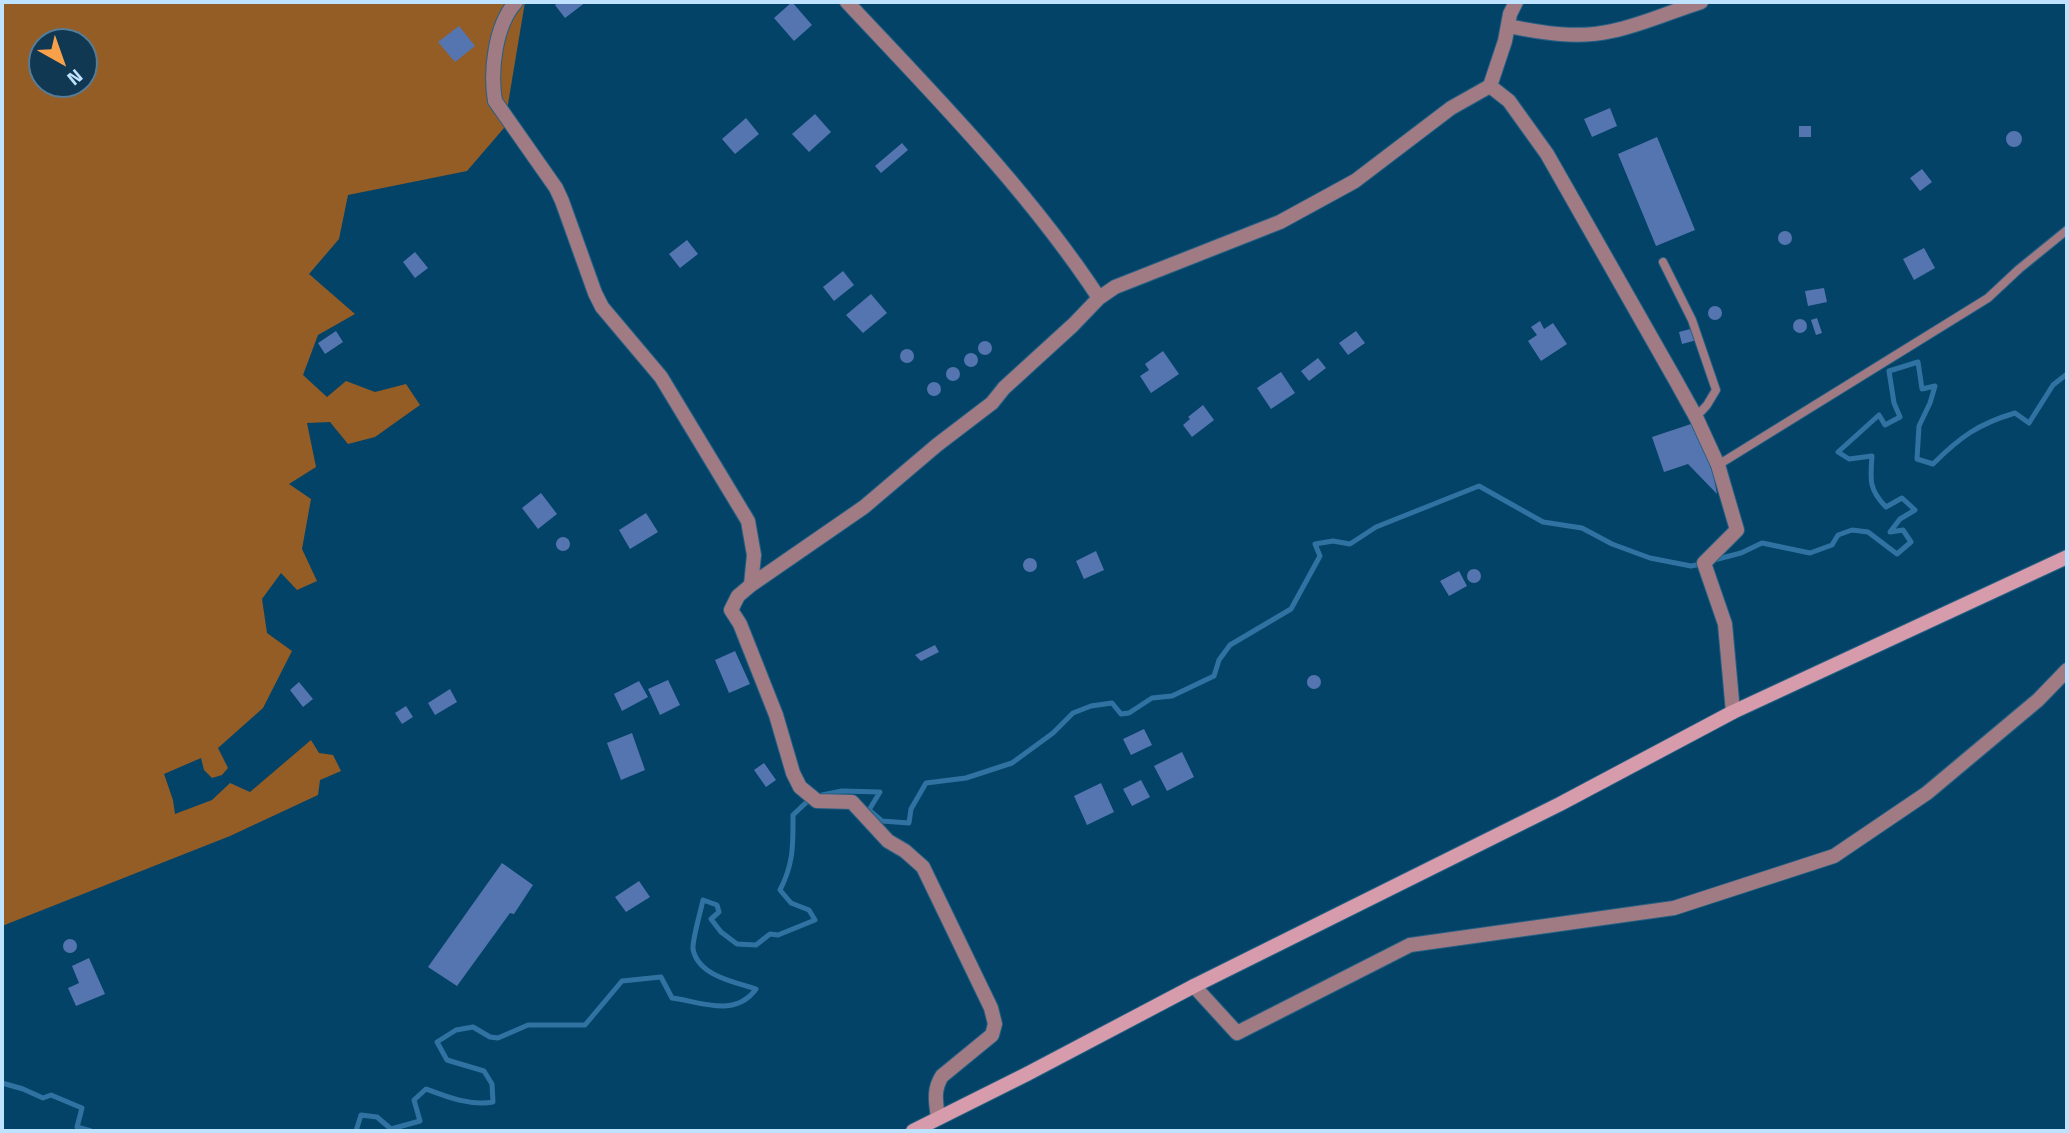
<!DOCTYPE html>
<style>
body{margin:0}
#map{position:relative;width:2069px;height:1133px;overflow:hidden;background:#034368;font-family:"Titillium Web",sans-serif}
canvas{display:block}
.frame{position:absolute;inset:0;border:4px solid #bfe2fe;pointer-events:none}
.north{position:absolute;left:28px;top:28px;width:70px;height:70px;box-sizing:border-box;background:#113853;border:2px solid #577c97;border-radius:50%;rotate:140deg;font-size:19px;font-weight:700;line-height:28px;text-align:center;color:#bfe2fe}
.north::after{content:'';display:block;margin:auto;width:24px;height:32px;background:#f8a14a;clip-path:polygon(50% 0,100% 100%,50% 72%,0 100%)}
</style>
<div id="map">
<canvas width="2069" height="1133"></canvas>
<div class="frame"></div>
<div class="north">N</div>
</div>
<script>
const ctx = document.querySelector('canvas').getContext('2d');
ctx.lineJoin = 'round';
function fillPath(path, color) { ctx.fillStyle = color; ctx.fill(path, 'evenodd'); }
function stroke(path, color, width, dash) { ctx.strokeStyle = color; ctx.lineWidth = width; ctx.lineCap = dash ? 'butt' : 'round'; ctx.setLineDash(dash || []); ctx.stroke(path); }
const forest = new Path2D(`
 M 2,2 L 525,2 L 504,128 L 467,171 L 348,195 L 339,239 L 309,274 L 355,314 L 318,335 L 303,375 L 327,397 L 346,381 L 375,392 L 406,384 L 420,405 L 375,437 L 348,444 L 330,422 L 307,423 L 316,467 L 289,484 L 311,499 L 302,549 L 317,581 L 297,590 L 281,573 L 262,599 L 267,633 L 292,651 L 263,708 L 218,748 L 228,768 L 222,775 L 212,778 L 204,770 L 201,758 L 164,774 L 173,800 L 175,814 L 212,800 L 230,783 L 250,792 L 311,740 L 319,753 L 333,755 L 341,771 L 320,780 L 318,795 L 230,836 L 2,926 ZM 42,42 L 84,42 L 84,84 L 42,84 Z`);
const stream = new Path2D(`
 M 1714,560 L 1741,553 L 1762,543 L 1810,553 L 1832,545 L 1838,535 L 1852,530 L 1868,532 L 1897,554 L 1911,542 L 1903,530 L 1890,532 L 1900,519 L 1915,510 L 1902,498 L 1886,507 C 1869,490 1870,480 1872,456 L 1849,459 L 1838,452 L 1879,415 L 1885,425 L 1900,417 L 1894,403 L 1889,371 L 1918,362 L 1922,389 L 1935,386 L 1930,403 L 1919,426 L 1917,459 L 1933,464 C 1960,437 1978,424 2015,413 L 2029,423 L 2053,385 L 2067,374
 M 822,795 L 842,791 L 880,792 L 869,810 L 882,821 L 909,823 L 911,809 L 926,783 L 966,778 L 1012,763 L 1053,733 L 1073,713 L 1091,706 L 1112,703 L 1121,714 L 1129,713 L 1152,698 L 1172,696 L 1214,676 L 1219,660 L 1230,645 L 1291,609 L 1320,556 L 1315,544 L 1333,541 L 1350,544 L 1376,527 L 1479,486 L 1543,522 L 1582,528 L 1612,544 L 1650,558 L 1691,566 L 1701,564
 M 2,1083 L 23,1089 L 43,1098 L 51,1095 L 82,1108 L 77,1127 L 91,1131
 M 356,1131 L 361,1115 L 377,1117 L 391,1129 L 420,1121 L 414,1100 L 426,1089 C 447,1097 470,1106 493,1102 L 492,1084 L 484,1071 L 447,1060 L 437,1042 L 456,1030 L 473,1027 L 490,1037 L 498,1038 L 528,1025 L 585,1025 L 622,981 L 661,977 L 672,998 C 702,1002 735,1018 756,989 C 735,982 698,976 693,949 C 692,941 701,910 703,900 L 717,905 L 719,912 L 711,919 L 721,932 L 737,944 L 756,945 L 770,934 L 778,935 L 815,920 L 809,910 L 791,903 L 780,890 C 794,863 793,844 793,815 L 812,797`);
const building = new Path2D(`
 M 559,2 L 586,2 L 565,18 L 555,5 Z
 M 792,2 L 812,25 L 794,41 L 774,18 Z
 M 459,26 L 475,46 L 455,62 L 438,42 Z
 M 1610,108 L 1617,126 L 1592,137 L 1584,119 Z
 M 815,114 L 831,132 L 809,152 L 792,134 Z
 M 746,118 L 759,134 L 735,154 L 722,139 Z
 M 1799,126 L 1811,126 L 1811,137 L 1799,137 Z
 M2006 139a8 8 0 1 1 16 0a8 8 0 1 1-16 0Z
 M 1657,137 L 1695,230 L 1656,246 L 1618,154 Z
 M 902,143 L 908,150 L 881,173 L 875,166 Z
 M 1922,169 L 1932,182 L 1920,191 L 1910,178 Z
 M1778 238a7 7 0 1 1 14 0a7 7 0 1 1-14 0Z
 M 687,240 L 698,254 L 680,268 L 669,254 Z
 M 1924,248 L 1935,268 L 1914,280 L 1903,259 Z
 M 415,252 L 428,268 L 415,278 L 403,262 Z
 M 843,271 L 854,285 L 834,301 L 823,287 Z
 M 1824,288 L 1827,302 L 1808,306 L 1805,291 Z
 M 871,294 L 887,313 L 863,333 L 846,315 Z
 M1708 313a7 7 0 1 1 14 0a7 7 0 1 1-14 0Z
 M 1817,318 L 1822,333 L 1816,335 L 1811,320 Z
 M1793 326a7 7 0 1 1 14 0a7 7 0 1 1-14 0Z
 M 1540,321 L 1544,329 L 1553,323 L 1567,344 L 1541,361 L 1528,341 L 1537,335 L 1531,327 Z
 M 1694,328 L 1697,340 L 1682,344 L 1679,332 Z
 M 336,331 L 343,342 L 325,354 L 318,343 Z
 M 1356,331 L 1365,343 L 1348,355 L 1339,343 Z
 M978 348a7 7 0 1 1 14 0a7 7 0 1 1-14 0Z
 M900 356a7 7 0 1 1 14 0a7 7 0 1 1-14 0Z
 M 1163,351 L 1179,374 L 1151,393 L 1140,376 L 1149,370 L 1145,364 Z
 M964 360a7 7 0 1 1 14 0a7 7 0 1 1-14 0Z
 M 1318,358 L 1326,368 L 1309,381 L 1301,371 Z
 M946 374a7 7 0 1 1 14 0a7 7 0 1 1-14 0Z
 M 1281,372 L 1295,393 L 1271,409 L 1257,388 Z
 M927 389a7 7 0 1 1 14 0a7 7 0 1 1-14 0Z
 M 1203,405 L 1214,420 L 1192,437 L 1183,425 L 1190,419 L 1188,417 Z
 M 1697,422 L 1710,457 L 1717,494 L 1688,464 L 1664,472 L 1652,437 Z
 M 541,493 L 557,514 L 538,529 L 522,508 Z
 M 646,513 L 658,532 L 630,549 L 619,530 Z
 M556 544a7 7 0 1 1 14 0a7 7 0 1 1-14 0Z
 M 1096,551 L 1104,570 L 1084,579 L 1076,561 Z
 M1023 565a7 7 0 1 1 14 0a7 7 0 1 1-14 0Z
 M1467 576a7 7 0 1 1 14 0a7 7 0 1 1-14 0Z
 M 1459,571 L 1467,586 L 1449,596 L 1440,581 Z
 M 935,645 L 939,652 L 921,661 L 915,655 Z
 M 735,651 L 750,684 L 729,693 L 715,660 Z
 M1307 682a7 7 0 1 1 14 0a7 7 0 1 1-14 0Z
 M 668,680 L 680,705 L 660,715 L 648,689 Z
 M 639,681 L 648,697 L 622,711 L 614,694 Z
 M 299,682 L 313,699 L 303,707 L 290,690 Z
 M 450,689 L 457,702 L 435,715 L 428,703 Z
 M 406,706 L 413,717 L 402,724 L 395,713 Z
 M 1144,729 L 1152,745 L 1131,755 L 1123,739 Z
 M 632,733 L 645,770 L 621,780 L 607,743 Z
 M 1182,752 L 1194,777 L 1167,791 L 1154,766 Z
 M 764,763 L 776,780 L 766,787 L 754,770 Z
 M 1141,780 L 1150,797 L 1132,806 L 1123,789 Z
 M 1101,783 L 1114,812 L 1087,825 L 1074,796 Z
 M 502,863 L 533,885 L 514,914 L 510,913 L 457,986 L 428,967 Z
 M 639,881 L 650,897 L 626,912 L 615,897 Z
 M63 946a7 7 0 1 1 14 0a7 7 0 1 1-14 0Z
 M 89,958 L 105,994 L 76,1006 L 68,988 L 79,983 L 72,966 Z`);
const lane = new Path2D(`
 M 1663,262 L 1692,320 L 1716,390 L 1707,405 L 1696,417
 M 1718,465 L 1988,298 L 2019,269 L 2067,230`);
const street = new Path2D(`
 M 516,2 C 495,25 490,71 495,101 L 556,188 L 562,201 L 595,293 L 602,307 L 661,377 L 748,521 L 754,555 L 751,585
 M 847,2 C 935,96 1028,190 1099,298
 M 1508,26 C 1542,33 1578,39 1612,31 C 1642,25 1672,11 1701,2
 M 1490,86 L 1509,101 L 1547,154 L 1676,381 L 1696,417 L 1718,465 L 1737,530 L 1704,563 L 1725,624 L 1733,712
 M 1194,986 L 1237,1033 L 1410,945 L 1674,908 L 1834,856 L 1927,793 L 2038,700 L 2067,670
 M 938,1118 C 936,1102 933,1090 942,1076 L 992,1035 L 995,1024 L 991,1008 L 923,867 L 905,851 L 888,841 L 852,802 L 817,801 L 800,787 L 793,773 L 776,715 L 740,624 L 731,610 L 738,596 L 751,585 L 864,507 L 937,445 L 992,403 L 1004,388 L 1073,325 L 1099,298 L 1115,287 L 1280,222 L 1355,181 L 1451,108 L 1490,86 L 1505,41 L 1510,14 L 1516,2`);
const secondary = new Path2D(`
 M 913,1131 L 1027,1074 L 1194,986 L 1560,804 L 1733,712 L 2067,557`);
fillPath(forest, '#945d25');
stroke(stream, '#3073a2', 5);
fillPath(building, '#5575b1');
stroke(lane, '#256083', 10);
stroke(street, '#256083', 16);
stroke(secondary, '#256083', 16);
stroke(lane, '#a17b84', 8);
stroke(street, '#a17b84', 14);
stroke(secondary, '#d79cab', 14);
</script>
